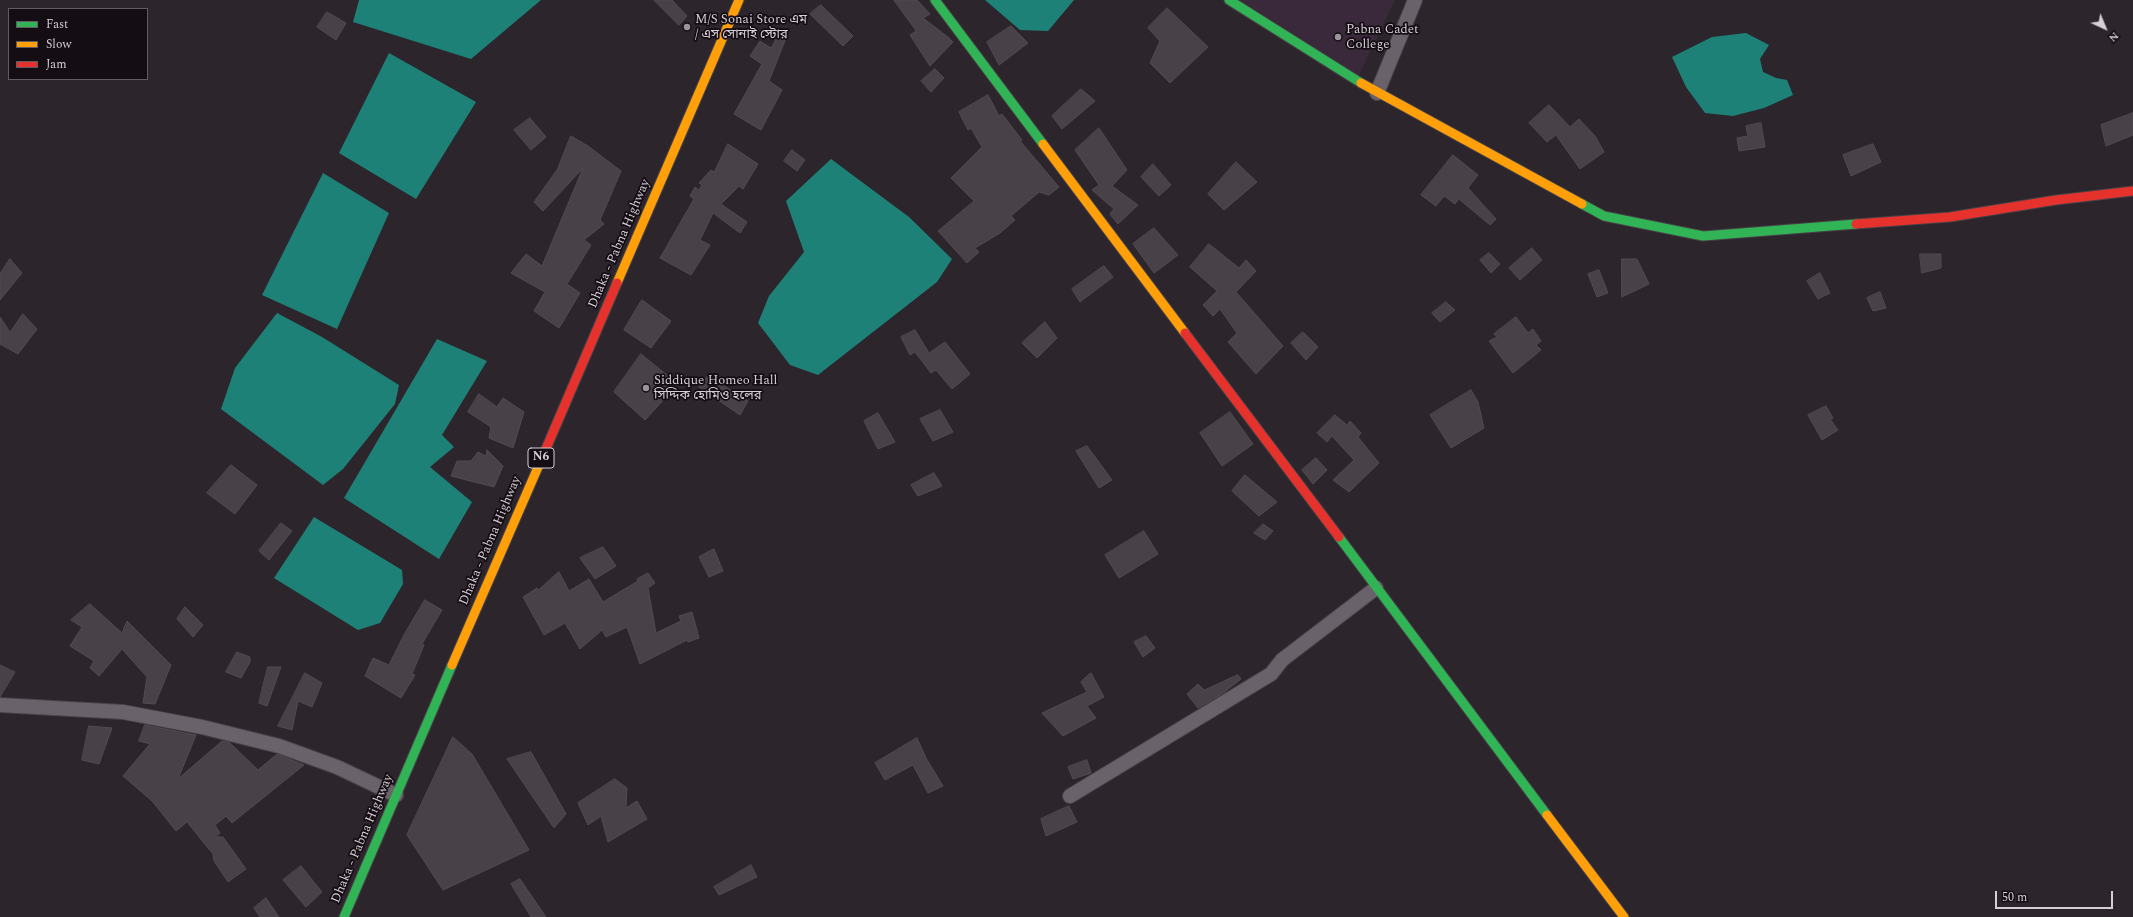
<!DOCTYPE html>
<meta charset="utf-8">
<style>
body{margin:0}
#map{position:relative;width:2133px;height:917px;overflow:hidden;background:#2c262c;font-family:Spectral,serif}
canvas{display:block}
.legend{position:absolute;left:8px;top:8px;width:140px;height:72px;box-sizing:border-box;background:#140e14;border:1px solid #625b62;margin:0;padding:5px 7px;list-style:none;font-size:12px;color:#d7ced7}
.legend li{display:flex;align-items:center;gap:8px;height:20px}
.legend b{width:20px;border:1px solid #625b62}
.north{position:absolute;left:2085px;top:8px;width:40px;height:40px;-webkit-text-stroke:3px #140e14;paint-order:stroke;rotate:136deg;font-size:11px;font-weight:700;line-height:16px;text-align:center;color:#d7ced7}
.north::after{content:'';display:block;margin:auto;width:14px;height:18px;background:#d7ced7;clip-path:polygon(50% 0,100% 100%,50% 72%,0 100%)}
.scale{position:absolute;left:1995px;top:891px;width:118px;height:18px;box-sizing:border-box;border:2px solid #d7ced7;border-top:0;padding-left:5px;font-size:12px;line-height:14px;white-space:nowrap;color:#d7ced7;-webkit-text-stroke:3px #140e14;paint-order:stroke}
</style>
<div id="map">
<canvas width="2133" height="917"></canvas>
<ul class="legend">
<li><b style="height:5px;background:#30b455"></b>Fast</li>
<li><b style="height:5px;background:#ff9f0a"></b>Slow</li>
<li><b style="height:5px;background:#e5322d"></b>Jam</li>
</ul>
<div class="north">N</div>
<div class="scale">50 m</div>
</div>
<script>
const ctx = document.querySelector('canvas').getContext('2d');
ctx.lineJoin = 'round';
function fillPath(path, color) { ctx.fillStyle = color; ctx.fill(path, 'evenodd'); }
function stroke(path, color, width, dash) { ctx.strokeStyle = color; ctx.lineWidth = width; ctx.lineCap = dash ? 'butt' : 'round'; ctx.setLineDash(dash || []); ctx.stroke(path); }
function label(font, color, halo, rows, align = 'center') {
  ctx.font = font + ' Spectral,"Noto Sans Bengali",serif'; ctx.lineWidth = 3.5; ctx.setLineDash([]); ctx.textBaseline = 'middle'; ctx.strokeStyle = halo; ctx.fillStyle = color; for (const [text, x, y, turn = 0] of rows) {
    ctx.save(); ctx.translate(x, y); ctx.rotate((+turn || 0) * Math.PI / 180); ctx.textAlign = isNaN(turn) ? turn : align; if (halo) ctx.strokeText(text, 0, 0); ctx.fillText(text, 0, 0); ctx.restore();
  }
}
const built = new Path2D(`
 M 1240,0 L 1395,0 L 1359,75 Z`);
const water = new Path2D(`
 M 359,0 L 541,0 L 471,59 L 353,22 Z
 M 985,0 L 1074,0 L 1048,31 L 1020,30 Z
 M 1746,33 L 1769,45 L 1760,59 L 1763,72 L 1776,78 L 1787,80 L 1793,95 L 1764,108 L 1733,116 L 1705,113 L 1686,87 L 1672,57 L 1712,37 Z
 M 389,53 L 476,102 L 416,199 L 339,153 Z
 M 831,159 L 909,217 L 952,259 L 937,282 L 818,375 L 790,365 L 758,323 L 769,296 L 804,252 L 786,201 Z
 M 323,173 L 389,213 L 337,329 L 262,295 Z
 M 277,313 L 322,337 L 399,385 L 395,404 L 343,469 L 323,485 L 221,409 L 235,368 Z
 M 437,339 L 487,361 L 442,435 L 454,447 L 430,467 L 472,502 L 439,559 L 344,498 Z
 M 314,517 L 402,570 L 403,584 L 380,623 L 358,630 L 274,578 Z`);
const building = new Path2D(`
 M 654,0 L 672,0 L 687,16 L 679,25 Z
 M 894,0 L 917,0 L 930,14 L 923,18 L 948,37 L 953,42 L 930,66 L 910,35 L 916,31 Z
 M 821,5 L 853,36 L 843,46 L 810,14 Z
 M 1167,8 L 1208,47 L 1170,83 L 1150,63 L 1160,41 L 1148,28 Z
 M 327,12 L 346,23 L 336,40 L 317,27 Z
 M 1011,26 L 1028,43 L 999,65 L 987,42 Z
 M 779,34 L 786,38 L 769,81 L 782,90 L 761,130 L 734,114 L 762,64 L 750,56 L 760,41 L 771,48 Z
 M 935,69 L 944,78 L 931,92 L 921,81 Z
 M 1081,89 L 1095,101 L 1062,129 L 1052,116 Z
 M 988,95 L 999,116 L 1002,114 L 1022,140 L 1020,141 L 1059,187 L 1049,195 L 1039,192 L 1011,216 L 1015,220 L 1000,233 L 975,248 L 979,252 L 967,263 L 938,231 L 974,201 L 951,178 L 982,147 L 971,128 L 968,130 L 959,112 Z
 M 1549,105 L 1570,127 L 1579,119 L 1595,136 L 1604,152 L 1580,169 L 1556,135 L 1547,142 L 1529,123 Z
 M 2133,113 L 2133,135 L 2106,146 L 2101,125 Z
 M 530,118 L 546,137 L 531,150 L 514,130 Z
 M 1761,123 L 1765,147 L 1739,151 L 1737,138 L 1748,136 L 1746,126 Z
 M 1099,128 L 1127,170 L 1112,186 L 1138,205 L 1118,224 L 1110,214 L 1114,209 L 1092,190 L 1099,185 L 1075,150 Z
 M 571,136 L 588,146 L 621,171 L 600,220 L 604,224 L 584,240 L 591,245 L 567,284 L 580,293 L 559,328 L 534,311 L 545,292 L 511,273 L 526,254 L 542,266 L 583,168 L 543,211 L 534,202 L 557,170 Z
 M 728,144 L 758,164 L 743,189 L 739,186 L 721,204 L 747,222 L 740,233 L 713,213 L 700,240 L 710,245 L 691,275 L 660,258 L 694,199 L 690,196 L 695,187 L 699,190 L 702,185 L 699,183 L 711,170 L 714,172 Z
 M 1873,144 L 1881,162 L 1851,176 L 1843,155 Z
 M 792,150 L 805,160 L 797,171 L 784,161 Z
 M 1453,155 L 1478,175 L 1468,188 L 1496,219 L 1490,225 L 1459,199 L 1455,204 L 1444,196 L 1436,206 L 1421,195 Z
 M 1236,162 L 1257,182 L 1224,210 L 1208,194 Z
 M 1153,164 L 1171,185 L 1159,196 L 1141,177 Z
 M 1154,228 L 1178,255 L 1154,273 L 1133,244 Z
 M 1209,244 L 1239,268 L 1246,260 L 1256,271 L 1236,292 L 1283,346 L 1256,374 L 1228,342 L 1237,333 L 1220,309 L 1213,316 L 1203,305 L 1217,291 L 1190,267 Z
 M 1532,248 L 1542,260 L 1520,280 L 1509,268 Z
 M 1489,253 L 1500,264 L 1491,273 L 1480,260 Z
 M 1920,254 L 1941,254 L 1941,268 L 1922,273 Z
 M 10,259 L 22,273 L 0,300 L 0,274 Z
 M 1622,259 L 1637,259 L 1649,284 L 1622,297 Z
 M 1104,266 L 1113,277 L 1080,302 L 1072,289 Z
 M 1599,270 L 1608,293 L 1597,297 L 1588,274 Z
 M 1820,273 L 1830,293 L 1818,299 L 1807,281 Z
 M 1880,292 L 1886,308 L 1873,311 L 1867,298 Z
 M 642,300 L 671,321 L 651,348 L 624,330 Z
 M 1446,302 L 1455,310 L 1440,322 L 1432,313 Z
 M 23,314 L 37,329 L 18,354 L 0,344 L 0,317 L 10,332 Z
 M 1516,317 L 1528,333 L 1533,329 L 1541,341 L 1536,345 L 1541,350 L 1513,373 L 1489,341 L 1497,337 L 1494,334 Z
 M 1045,322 L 1057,338 L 1037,358 L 1022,343 Z
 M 915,330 L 929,353 L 945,342 L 970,374 L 952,389 L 936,370 L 931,373 L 915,352 L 910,355 L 901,337 Z
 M 1303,332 L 1318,347 L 1306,360 L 1291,343 Z
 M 641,354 L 678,384 L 645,420 L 614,392 Z
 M 708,376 L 748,401 L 740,415 L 699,387 Z
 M 1471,390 L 1478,402 L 1484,428 L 1451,448 L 1430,415 Z
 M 479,394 L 497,407 L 503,398 L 524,412 L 513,448 L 489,438 L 491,427 L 468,412 Z
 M 1826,406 L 1833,418 L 1830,419 L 1838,430 L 1822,440 L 1808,415 Z
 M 940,410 L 953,432 L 933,441 L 920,419 Z
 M 1230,412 L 1253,444 L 1222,466 L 1200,433 Z
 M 878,413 L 895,442 L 878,449 L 864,421 Z
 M 1335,415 L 1347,425 L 1350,421 L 1361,433 L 1358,437 L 1379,463 L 1349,492 L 1333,480 L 1354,460 L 1332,436 L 1327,442 L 1317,433 Z
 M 1087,446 L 1112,480 L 1099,488 L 1076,451 Z
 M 487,450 L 503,466 L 494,487 L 451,476 L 457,461 L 471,461 L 478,452 L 486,456 Z
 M 1316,458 L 1327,470 L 1313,484 L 1302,470 Z
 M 231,465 L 257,485 L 235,514 L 207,493 Z
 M 934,473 L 942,486 L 918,496 L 911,485 Z
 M 1245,475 L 1277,502 L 1259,516 L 1232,491 Z
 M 281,523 L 292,531 L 269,560 L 259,551 Z
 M 1263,524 L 1273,531 L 1265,540 L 1254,533 Z
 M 1144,531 L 1158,554 L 1119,578 L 1105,555 Z
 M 603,547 L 616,566 L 595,579 L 580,558 Z
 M 714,549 L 723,571 L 709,577 L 699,557 Z
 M 559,572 L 569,591 L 589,579 L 603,602 L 638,581 L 637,579 L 648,573 L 655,583 L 648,588 L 656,633 L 681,621 L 679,616 L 692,612 L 699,638 L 688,642 L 687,640 L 640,664 L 627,627 L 606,637 L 602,630 L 580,649 L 565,623 L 544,635 L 523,597 L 537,588 L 538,590 Z
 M 425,600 L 442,610 L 422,644 L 424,645 L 412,674 L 415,675 L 401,698 L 365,676 L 373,658 L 389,665 L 404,635 Z
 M 90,604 L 122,633 L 127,621 L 171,665 L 155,704 L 143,703 L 147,677 L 122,649 L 99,676 L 90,668 L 94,661 L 70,646 L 82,627 L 71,620 Z
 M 185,607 L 203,625 L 193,637 L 177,619 Z
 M 1146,636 L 1155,648 L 1143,657 L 1134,642 Z
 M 237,652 L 250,657 L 250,662 L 241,678 L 226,672 Z
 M 0,665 L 15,672 L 0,697 Z
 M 268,667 L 281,667 L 267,706 L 259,703 Z
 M 305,673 L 322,683 L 312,707 L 298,701 L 292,730 L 278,726 Z
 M 1091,673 L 1104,697 L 1087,706 L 1096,718 L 1063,736 L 1042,713 L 1087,692 L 1081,682 Z
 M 1238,675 L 1241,679 L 1222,694 L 1198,708 L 1187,694 L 1198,684 L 1204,690 Z
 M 145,725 L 196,735 L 178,779 L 222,741 L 229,742 L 258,770 L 277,754 L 304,765 L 232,823 L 226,816 L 215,825 L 220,833 L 215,837 L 223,837 L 246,869 L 228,882 L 214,861 L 213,854 L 187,822 L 176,831 L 152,801 L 123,776 L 150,744 L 139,741 Z
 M 89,726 L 112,728 L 99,764 L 82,760 Z
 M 453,737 L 472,754 L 529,850 L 443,890 L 407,835 Z
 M 917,738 L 926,758 L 943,786 L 928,793 L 913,765 L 885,780 L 875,763 Z
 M 531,752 L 566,814 L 554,828 L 507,759 Z
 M 1087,760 L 1091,773 L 1073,779 L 1068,767 Z
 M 615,779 L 627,788 L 626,808 L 637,801 L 647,819 L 608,842 L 601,816 L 588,825 L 578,803 Z
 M 1069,806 L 1077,822 L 1046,836 L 1041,819 Z
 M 751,865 L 757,877 L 719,895 L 714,887 Z
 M 301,866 L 322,892 L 306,907 L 283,880 Z
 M 520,879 L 546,917 L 531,917 L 511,884 Z
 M 266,898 L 279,917 L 260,917 L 254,908 Z`);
const street = new Path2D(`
 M 1377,93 L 1415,0
 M 0,705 L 123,712 L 202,727 L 279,746 L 337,767 L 396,795
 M 1070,796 L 1271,674 L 1282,660 L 1376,588`);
const fast = new Path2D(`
 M 935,0 L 1043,144
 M 1229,0 L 1361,83
 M 1582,204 L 1604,216 L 1703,236 L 1856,224
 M 1339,537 L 1547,815
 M 344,917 L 452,665`);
const slow = new Path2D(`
 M 1361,83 L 1582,204
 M 1043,144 L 1185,333
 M 617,283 L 739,0
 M 452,665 L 542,458
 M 1547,815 L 1624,917`);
const jam = new Path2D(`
 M 1856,224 L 1950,217 L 2056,200 L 2133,191
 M 1185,333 L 1339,537
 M 542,458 L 617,283`);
const markers = [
 [687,27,4,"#9b939b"],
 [1338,37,4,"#9b939b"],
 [646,388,4,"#9b939b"]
];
const shields = [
 [541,458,26]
];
const shieldNames = [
 ["N6",541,458]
];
const poiNames = [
 ["M/S Sonai Store এম",695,20],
 ["/ এস সোনাই স্টোর",695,35],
 ["Pabna Cadet",1346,30],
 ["College",1346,45],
 ["Siddique Homeo Hall",654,381],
 ["সিদ্দিক হোমিও হলের",654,396]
];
const streetNames = [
 ["Dhaka - Pabna Highway",620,244,-67],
 ["Dhaka - Pabna Highway",491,541,-67],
 ["Dhaka - Pabna Highway",363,839,-67]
];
fillPath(built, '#3a293b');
fillPath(water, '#1d8178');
fillPath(building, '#484248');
stroke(building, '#514b51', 1);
stroke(street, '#474247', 16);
stroke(fast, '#474247', 11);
stroke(slow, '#474247', 11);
stroke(jam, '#474247', 11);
stroke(street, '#6a626a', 14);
stroke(fast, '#30b455', 9);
stroke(slow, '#ff9f0a', 9);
stroke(jam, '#e5322d', 9);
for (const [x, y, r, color] of markers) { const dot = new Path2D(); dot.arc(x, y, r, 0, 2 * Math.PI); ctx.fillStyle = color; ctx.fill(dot); stroke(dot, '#140e14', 1.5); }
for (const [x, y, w] of shields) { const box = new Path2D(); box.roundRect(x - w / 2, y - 10, w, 20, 3); ctx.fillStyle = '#140e14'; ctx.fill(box); stroke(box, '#d7ced7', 1); }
label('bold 12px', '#d7ced7', null, shieldNames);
label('13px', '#d7ced7', '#140e14', poiNames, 'left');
label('13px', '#d7ced7', '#140e14', streetNames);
</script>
